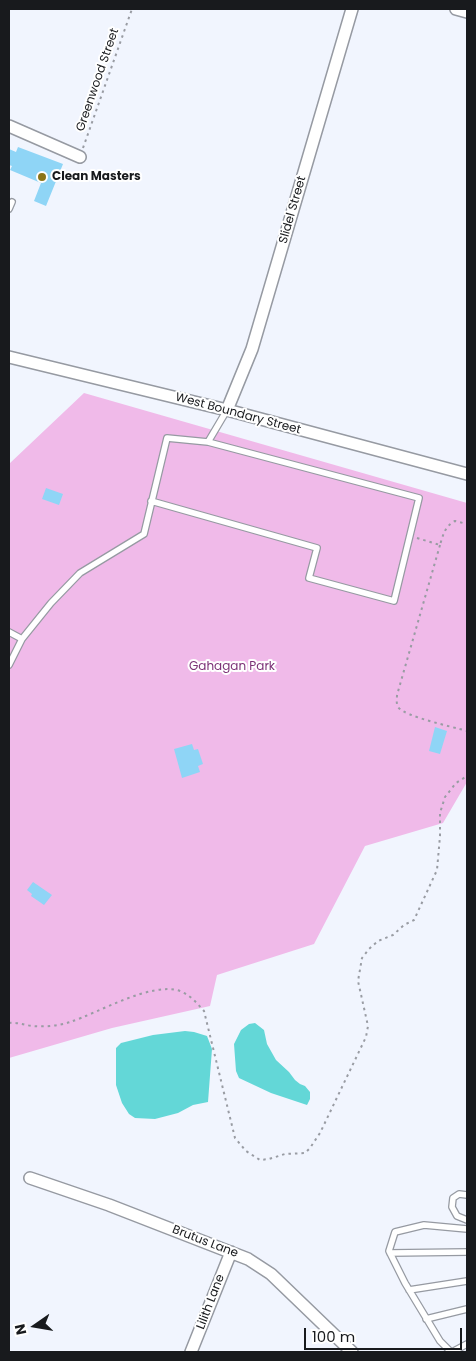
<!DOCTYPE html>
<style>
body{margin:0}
#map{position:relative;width:476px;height:1361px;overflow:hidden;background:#f1f5fe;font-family:Poppins,sans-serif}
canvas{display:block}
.frame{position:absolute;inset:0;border:10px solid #181a1d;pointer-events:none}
.north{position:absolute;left:10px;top:1301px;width:50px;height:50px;-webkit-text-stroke:4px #fff;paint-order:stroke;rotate:257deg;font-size:14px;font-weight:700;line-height:20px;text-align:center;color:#181a1d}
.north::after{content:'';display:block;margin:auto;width:18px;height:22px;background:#181a1d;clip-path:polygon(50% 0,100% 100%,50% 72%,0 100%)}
.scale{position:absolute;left:304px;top:1328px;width:158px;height:22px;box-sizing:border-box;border:2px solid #181a1d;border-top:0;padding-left:6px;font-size:15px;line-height:18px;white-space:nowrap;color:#181a1d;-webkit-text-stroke:4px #fff;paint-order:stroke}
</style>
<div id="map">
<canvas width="476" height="1361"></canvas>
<div class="frame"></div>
<div class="north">N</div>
<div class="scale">100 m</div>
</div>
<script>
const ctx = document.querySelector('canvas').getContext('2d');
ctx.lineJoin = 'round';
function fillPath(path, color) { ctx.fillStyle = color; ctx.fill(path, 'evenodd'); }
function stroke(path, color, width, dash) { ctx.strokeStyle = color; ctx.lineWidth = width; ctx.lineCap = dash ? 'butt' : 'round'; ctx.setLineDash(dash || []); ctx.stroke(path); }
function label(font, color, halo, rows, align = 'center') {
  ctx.font = font + ' Poppins,sans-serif'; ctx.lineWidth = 4; ctx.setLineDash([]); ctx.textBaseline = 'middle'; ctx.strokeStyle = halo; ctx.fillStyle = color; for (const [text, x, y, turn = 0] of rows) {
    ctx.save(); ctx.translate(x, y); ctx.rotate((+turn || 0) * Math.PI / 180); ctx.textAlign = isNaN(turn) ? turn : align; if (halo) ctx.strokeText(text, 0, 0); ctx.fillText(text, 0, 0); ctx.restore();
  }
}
const green = new Path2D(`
 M 84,393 L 467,503 L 467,782 L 443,823 L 365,846 L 314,944 L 217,975 L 210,1006 L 112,1028 L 9,1058 L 9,464 Z`);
const water = new Path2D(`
 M 255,1023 L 264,1030 L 267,1044 L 276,1060 L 289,1072 L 295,1080 L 300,1084 L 305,1086 L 310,1092 L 310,1099 L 307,1105 L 271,1093 L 239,1078 L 236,1071 L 234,1044 L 241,1030 L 249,1024 Z
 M 185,1031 L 194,1032 L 207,1036 L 212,1049 L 208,1102 L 193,1105 L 178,1113 L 155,1119 L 135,1118 L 129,1114 L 122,1103 L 116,1085 L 116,1048 L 121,1043 L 153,1035 Z`);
const building = new Path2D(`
 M 18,147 L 63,164 L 46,206 L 34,201 L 41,183 L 10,170 L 12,166 L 9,165 L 9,149 L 16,152 Z
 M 46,488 L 63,494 L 59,505 L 42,499 Z
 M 435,727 L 447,731 L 440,754 L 429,751 Z
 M 192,744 L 194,750 L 198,749 L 203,764 L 198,766 L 200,772 L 182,778 L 174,749 Z
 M 33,882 L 52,895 L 44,905 L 31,896 L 32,894 L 27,890 Z`);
const path = new Path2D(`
 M 83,148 L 132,9
 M 417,538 L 440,545 C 443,535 445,526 455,521 L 467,524
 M 440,545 L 397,695 C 397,699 396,703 398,707 C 405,717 454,727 467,731
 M 9,1023 C 17,1022 24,1025 32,1026 C 44,1027 58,1026 70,1022 C 98,1013 152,981 180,991 C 190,995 197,1003 204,1011 L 235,1138 L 246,1151 L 260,1160 L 269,1159 L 285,1154 L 305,1153 L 310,1148 L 320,1133 L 366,1037 L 368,1026 L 358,981 L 362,958 L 369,949 L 378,941 L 393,935 L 404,925 L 414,920 L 437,870 L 440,836 L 440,813 L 445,797 L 456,783 L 467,776`);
const lane = new Path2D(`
 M 9,209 L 12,202
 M 151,501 L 317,548 L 309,578 L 394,601 L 419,498 L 208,442
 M 9,632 L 22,639
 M 9,665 L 22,639 L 51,603 L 80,573 L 144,534 L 167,438 L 208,442 L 227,410
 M 467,1195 L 459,1194 L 453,1198 L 452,1207 L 457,1216 L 467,1220
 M 390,1253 L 467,1252
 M 409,1290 L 467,1281
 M 426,1319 L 467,1309
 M 451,1352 L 440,1341 L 405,1283 L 389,1251 L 395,1232 L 424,1225 L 467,1229
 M 452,1352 L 467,1344`);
const street = new Path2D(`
 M 456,9 L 467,12
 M 9,126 L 80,157
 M 9,357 L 227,410 L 467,474
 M 227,410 L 252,349 L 352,9
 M 30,1178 L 109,1205 L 248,1259 L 271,1274 L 352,1352
 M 191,1352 L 231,1252`);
const markers = [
 [42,177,5,"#8b7417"]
];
const streetNames = [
 ["Greenwood Street",98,80,-71],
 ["Slidel Street",293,210,-74],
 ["West Boundary Street",238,414,15],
 ["Brutus Lane",205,1242,21],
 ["Lilith Lane",211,1302,-69]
];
const poiNames = [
 ["Clean Masters",52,177]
];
const parkNames = [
 ["Gahagan Park",232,667]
];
fillPath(green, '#f0bae9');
fillPath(water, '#63d7d7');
fillPath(building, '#8fd5f6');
stroke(lane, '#969aa2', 8);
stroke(street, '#969aa2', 14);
stroke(path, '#999ca3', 2, [2.5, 4]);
stroke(lane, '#fff', 5.5);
stroke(street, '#fff', 11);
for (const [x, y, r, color] of markers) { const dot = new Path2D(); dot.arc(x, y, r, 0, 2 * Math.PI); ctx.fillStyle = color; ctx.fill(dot); stroke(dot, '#fff', 2); }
label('12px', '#181a1d', '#fff', streetNames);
label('bold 12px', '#181a1d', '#fff', poiNames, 'left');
label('12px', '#7b3176', '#fff', parkNames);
</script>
